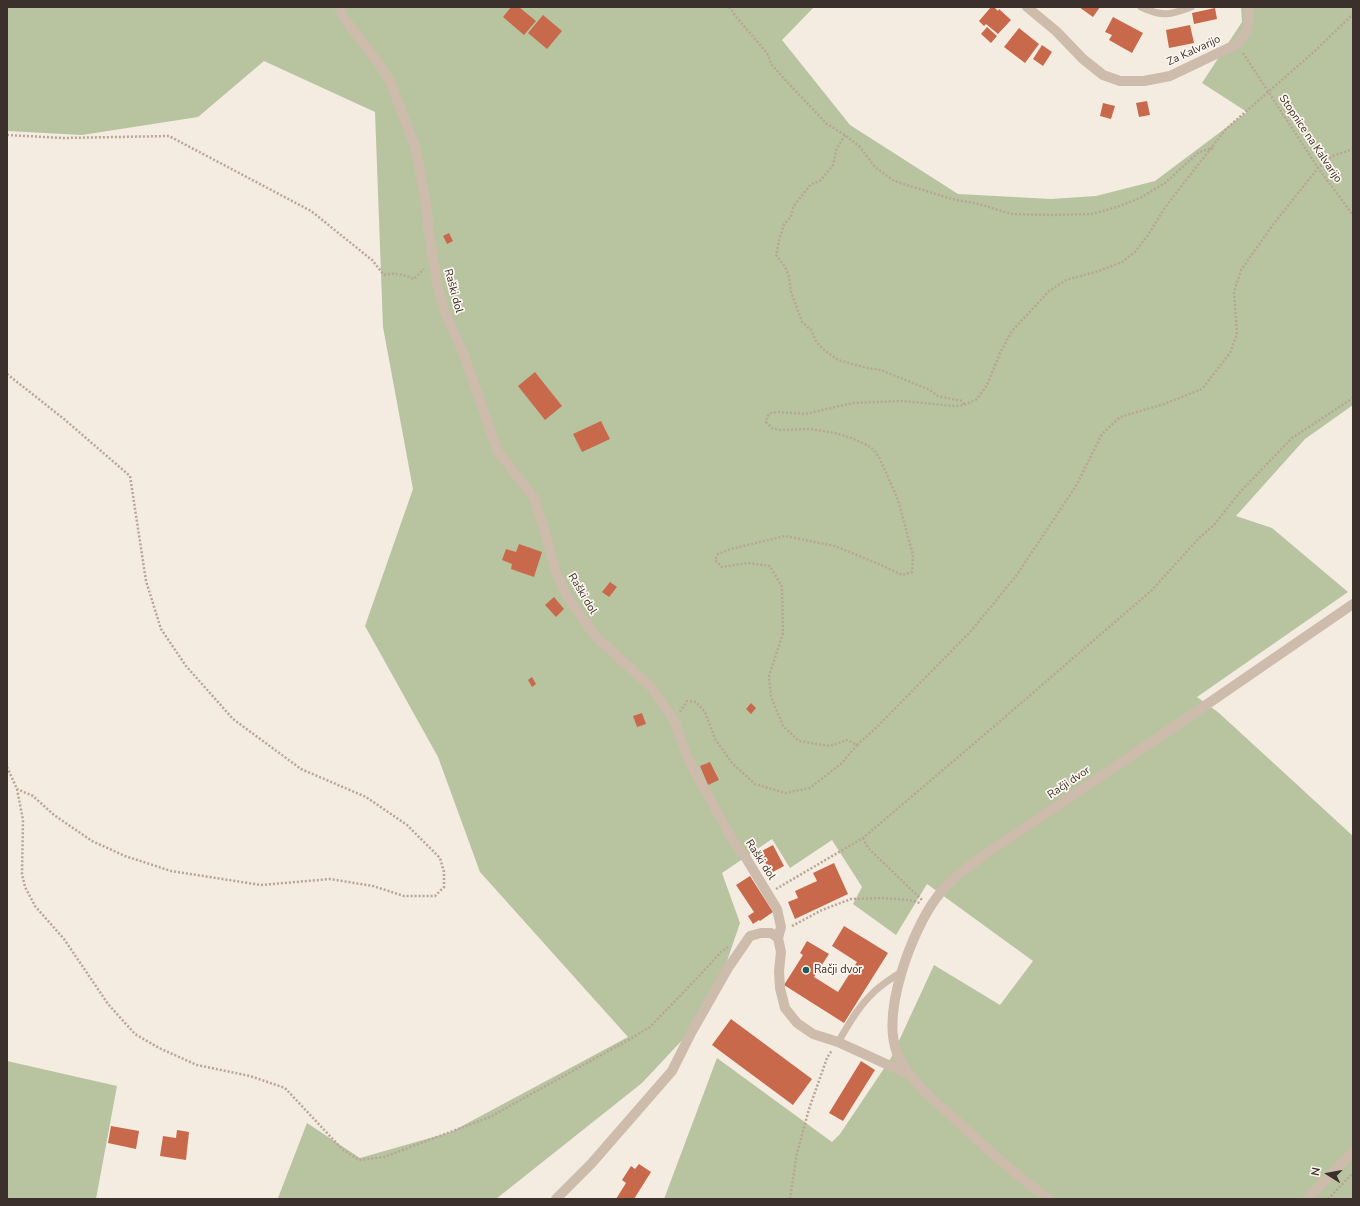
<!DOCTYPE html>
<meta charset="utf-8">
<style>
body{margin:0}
#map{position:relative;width:1360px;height:1206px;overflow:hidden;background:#f4ebe1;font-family:"Nunito Sans",sans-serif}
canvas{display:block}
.frame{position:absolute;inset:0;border:8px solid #3b302b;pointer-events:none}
.north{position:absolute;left:1308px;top:1154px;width:40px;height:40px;-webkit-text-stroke:3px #fbf5ee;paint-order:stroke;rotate:281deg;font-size:11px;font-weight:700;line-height:16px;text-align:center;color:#3b302b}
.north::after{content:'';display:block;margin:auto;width:14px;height:18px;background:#3b302b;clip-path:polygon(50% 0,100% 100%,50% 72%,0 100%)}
</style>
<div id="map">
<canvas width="1360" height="1206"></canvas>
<div class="frame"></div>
<div class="north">N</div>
</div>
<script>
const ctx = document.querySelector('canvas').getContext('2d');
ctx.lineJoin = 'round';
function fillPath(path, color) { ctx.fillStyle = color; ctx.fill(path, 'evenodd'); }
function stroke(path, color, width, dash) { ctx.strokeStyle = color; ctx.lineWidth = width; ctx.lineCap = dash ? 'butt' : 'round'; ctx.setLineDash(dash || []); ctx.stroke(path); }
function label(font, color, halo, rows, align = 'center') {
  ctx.font = font + ' "Nunito Sans",sans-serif'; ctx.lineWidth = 3.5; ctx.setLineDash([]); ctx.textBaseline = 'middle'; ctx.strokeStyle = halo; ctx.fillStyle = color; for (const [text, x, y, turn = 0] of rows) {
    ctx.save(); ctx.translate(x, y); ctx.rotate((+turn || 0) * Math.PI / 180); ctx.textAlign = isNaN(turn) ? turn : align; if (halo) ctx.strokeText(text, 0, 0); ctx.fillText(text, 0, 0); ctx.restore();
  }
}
const green = new Path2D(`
 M 7,7 L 814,7 L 782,40 L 850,125 L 958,194 L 1051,199 L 1096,196 L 1155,181 L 1247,112 L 1202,83 L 1242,22 L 1241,7 L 1353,7 L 1353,405 L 1305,439 L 1236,516 L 1272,528 L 1348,592 L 1197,697 L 1219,713 L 1353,836 L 1353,1199 L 664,1199 L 717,1058 L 832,1142 L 840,1134 L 891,1058 L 934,965 L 1000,1005 L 1033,961 L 927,884 L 896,935 L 853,904 L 862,887 L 832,840 L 790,868 L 772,839 L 722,873 L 740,923 L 723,973 L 686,1036 L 642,1083 L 496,1199 L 278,1198 L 307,1123 L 360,1158 L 451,1132 L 628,1037 L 480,872 L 438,757 L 365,626 L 413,489 L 383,327 L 375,112 L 264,61 L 198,117 L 82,135 L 7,131 Z
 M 7,1061 L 117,1086 L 96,1199 L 7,1199 Z`);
const building = new Path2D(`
 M 511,7 L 519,7 L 536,21 L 524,35 L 503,17 Z
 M 991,7 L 994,7 L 998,11 L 999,9 L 1011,20 L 998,34 L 986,24 L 984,26 L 979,21 Z
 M 1079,7 L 1100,7 L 1093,17 Z
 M 1215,8 L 1217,19 L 1194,24 L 1192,13 Z
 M 543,15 L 562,31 L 547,49 L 528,33 Z
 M 1113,17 L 1143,33 L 1132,53 L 1109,40 L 1112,35 L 1105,32 Z
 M 1190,25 L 1194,43 L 1169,48 L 1166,30 Z
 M 987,27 L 997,36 L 991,43 L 981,34 Z
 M 1019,28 L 1039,44 L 1025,63 L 1004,47 Z
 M 1042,45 L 1052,52 L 1043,66 L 1033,59 Z
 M 1147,101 L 1150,115 L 1139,117 L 1136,103 Z
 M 1103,103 L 1115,106 L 1111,119 L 1100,116 Z
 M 449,233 L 453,241 L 447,244 L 443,236 Z
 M 535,372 L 562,406 L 545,420 L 518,386 Z
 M 601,421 L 610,439 L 582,452 L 573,434 Z
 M 519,544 L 542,552 L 534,577 L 511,569 L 512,564 L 502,560 L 506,549 L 516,552 Z
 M 610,582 L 617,587 L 609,597 L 602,592 Z
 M 554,597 L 564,609 L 556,617 L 545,605 Z
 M 532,677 L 536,684 L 532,687 L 528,680 Z
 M 751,703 L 756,708 L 751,714 L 746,709 Z
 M 642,713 L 646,724 L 637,727 L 633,716 Z
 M 710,762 L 719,780 L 708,785 L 700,766 Z
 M 773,845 L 784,866 L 771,873 L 760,852 Z
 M 834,863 L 848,894 L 795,919 L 788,902 L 798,898 L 795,891 L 817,881 L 813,873 Z
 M 750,876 L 773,912 L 760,921 L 759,920 L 753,924 L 748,916 L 754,912 L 736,885 Z
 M 844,926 L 888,953 L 844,1023 L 784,985 L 803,955 L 800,953 L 807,941 L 829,954 L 814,977 L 838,992 L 857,962 L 832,946 Z
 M 731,1019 L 812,1079 L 793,1105 L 712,1045 Z
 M 861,1061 L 875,1070 L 843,1121 L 829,1113 Z
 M 111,1126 L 139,1131 L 136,1149 L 108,1143 Z
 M 177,1130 L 189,1132 L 186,1160 L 160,1156 L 163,1136 L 176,1138 Z
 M 639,1164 L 651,1172 L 634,1199 L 616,1199 L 626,1183 L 622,1180 L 631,1166 L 635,1169 Z`);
const path = new Path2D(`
 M 729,7 L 737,18 L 767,53 L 772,65 L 788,83 L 827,124 L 845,135 L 859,146 L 875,167 L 894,181 L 952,199 L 979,204 L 1011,214 L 1051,215 L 1092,214 L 1117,207 L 1140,198 L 1165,183 L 1199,152 L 1213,148
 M 1243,53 L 1318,168 L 1353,215
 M 7,135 L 64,138 L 169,136 L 311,211 L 372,260 L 384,275 C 395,272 404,275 414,279 L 424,269
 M 845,135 L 837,148 L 833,165 L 820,181 L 811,184 L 793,207 L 791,217 L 784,224 L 780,237 L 776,255 L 785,267 L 789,277 L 791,292 L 802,322 L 811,330 L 816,341 L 823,349 L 838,360 L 867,368 L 881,370 L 930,390 L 938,396 L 962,401 L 964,404
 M 7,374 L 64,419 L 130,476 L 146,581 L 161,629 L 186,666 L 233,719 L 301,769 L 366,797 L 407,825 L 440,858 L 444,872 L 444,887 L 435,896 L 404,896 L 373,886 L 330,879 L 261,885 L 171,871 L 125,856 L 92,841 L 54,815 L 33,796 L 17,789
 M 680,712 L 687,701 L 696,702 L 705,712 L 715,739 L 732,763 L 755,784 L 785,793 L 810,788 L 842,763 L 857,745 L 847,740 L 830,746 L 799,741 L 783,726 L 771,697 L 769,676 L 783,633 L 782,587 L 770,566 L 748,563 L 722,567 L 715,560 L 718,554 L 731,549 L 785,536 L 835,546 L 881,565 L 902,575 L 912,572 L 913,555 L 898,500 L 880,459 L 874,450 L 867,445 L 851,438 L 835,433 L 811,429 L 779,430 L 772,428 L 766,422 L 767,417 L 770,413 L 779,412 L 805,414 L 853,403 L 902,401 L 955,406 L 964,405 L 977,399 L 987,385 L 1000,353 L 1012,331 L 1049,291 L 1066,280 L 1099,271 L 1122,262 L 1135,252 L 1148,235 L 1166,206 L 1226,129 L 1316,50 L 1353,14
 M 857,745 L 875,729 L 971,631 L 1016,576 L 1076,486 L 1102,434 L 1120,417 L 1164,404 L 1202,389 L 1230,353 L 1237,334 L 1234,292 L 1241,270 L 1272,226 L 1318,168 L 1333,156 L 1353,149
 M 7,767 L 17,789 L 23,820 L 22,874 L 25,887 L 35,906 L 64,939 L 108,1004 L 135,1034 L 159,1048 L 197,1065 L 250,1076 L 285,1088 L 342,1149 L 359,1160 L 384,1157 L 490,1117 L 630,1039 L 650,1027 L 700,975 L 721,952 L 728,947
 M 863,838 L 868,848 L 922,900
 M 776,889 L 863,838 L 991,729 L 1152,590 L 1199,538 L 1214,525 L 1240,492 L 1292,438 L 1353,398
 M 792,926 L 822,910 L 851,899 L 883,898 L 909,900 L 920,903
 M 790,1199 L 797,1153 L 809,1109 L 827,1058 L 832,1050
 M 1328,1199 L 1353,1173`);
const service = new Path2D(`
 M 1141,7 C 1162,17 1171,15 1191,7
 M 838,1042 C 848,1026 857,1008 871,995 C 879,986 891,979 901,972`);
const minor = new Path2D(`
 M 339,7 L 344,18 L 379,64 L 390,81 L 416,149 L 426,204 L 429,233 L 437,283 L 444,310 L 463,352 L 497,450 L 534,498 L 546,535 L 556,573 L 567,596 L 595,636 L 651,687 L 674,720 L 688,759 L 733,841 L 746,858 L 777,909 L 781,927 L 778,938
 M 1027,7 L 1056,31 L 1083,59 L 1103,75 L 1120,81 L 1144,81 L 1170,76 L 1237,44 L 1247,31 L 1250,7
 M 556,1199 L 591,1164 L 672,1071 L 691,1033 L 728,968 L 750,936 L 761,933 L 771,933 L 778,938 L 781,952 L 779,971 L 780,988 L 785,1008 L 797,1023 L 813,1034 L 838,1042 L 908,1074
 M 1049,1199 C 1016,1176 986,1148 957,1121 C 936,1102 908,1080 897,1053 C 881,1012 912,930 937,897 C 950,879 969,866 987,853 L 1174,727 L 1353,604`);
const tertiary = new Path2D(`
 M 1307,1199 L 1353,1152`);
const markers = [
 [806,970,4,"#1f5a5e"]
];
const streetNames = [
 ["Za Kalvarijo",1194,51,-25],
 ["Stopnice na Kalvarijo",1310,139,56],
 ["Raški dol",453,291,75],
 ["Raški dol",582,594,59],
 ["Račji dvor",1069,783,-34],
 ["Raški dol",760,860,57]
];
const poiNames = [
 ["Račji dvor",814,970]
];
fillPath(green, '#b8c4a0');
fillPath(building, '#c8694b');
stroke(path, '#b9a596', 2.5, [2, 2]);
stroke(service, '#cdbbac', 7);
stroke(minor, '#cdbbac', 10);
stroke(tertiary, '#cdbbac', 10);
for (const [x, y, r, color] of markers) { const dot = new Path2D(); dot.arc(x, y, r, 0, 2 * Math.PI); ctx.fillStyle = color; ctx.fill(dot); stroke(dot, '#fbf5ee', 1.5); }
label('11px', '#3b302b', '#fbf5ee', streetNames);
label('11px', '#3b302b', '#fbf5ee', poiNames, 'left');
</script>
